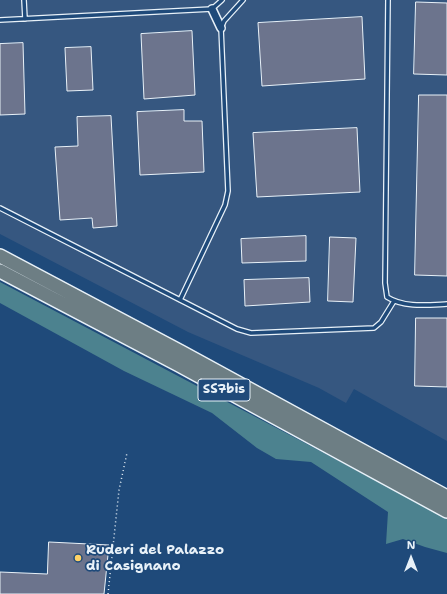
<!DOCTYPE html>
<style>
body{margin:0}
#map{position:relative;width:447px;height:594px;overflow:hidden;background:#1f4a7a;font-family:"Shantell Sans",sans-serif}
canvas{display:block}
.north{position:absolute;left:391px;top:538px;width:40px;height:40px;-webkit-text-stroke:3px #1f4a7a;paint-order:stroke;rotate:0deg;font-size:11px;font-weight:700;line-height:16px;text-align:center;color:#e8f1f8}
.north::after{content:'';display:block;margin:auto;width:14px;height:18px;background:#e8f1f8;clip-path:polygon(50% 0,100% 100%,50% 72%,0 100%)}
</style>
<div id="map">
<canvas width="447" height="594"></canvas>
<div class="north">N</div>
</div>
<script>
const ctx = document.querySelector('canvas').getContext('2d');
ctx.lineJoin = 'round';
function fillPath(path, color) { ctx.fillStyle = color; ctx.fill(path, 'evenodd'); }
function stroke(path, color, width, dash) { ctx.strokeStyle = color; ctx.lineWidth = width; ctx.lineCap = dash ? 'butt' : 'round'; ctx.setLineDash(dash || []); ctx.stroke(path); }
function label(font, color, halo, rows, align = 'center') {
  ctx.font = font + ' "Shantell Sans",sans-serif'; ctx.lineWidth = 3.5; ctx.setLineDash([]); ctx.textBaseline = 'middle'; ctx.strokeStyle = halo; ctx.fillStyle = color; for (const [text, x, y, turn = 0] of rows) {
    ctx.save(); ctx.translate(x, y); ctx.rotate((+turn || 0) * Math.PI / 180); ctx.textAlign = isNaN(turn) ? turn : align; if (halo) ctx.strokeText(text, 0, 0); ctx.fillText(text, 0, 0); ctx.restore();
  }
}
const built = new Path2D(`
 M 0,0 L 447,0 L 447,441 L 354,389 L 346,403 L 319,388 L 188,332 L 0,234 Z`);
const green = new Path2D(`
 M 0,282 L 447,518 L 447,553 L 425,547 L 403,539 L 386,544 L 388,512 L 311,462 L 276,459 L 257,448 L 212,413 L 124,371 L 0,303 Z`);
const building = new Path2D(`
 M 416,2 L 447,3 L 447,75 L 414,74 Z
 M 362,17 L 365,79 L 262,86 L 258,23 Z
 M 192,31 L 195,95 L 144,99 L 141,34 Z
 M 23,43 L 25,114 L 0,115 L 0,44 Z
 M 91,47 L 93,90 L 67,91 L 65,48 Z
 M 419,95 L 447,95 L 447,276 L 415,275 Z
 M 184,110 L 184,121 L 202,121 L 204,172 L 140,175 L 137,112 Z
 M 111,116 L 117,226 L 93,228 L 92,218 L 60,220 L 55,147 L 78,146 L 77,117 Z
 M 357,128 L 360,192 L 257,197 L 253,133 Z
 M 306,236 L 306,261 L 242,263 L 241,239 Z
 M 330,237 L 356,238 L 353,302 L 328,301 Z
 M 309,278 L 310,302 L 245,306 L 244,280 Z
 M 416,318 L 447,318 L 447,387 L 415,386 Z
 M 49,542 L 109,545 L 104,594 L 0,594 L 0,572 L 47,574 Z`);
const path = new Path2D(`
 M 108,594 L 119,490 L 127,453`);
const lane = new Path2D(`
 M 24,0 L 25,19
 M 388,0 L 385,283 L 387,297 C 404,308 428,305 447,304
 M 0,20 L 212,9 L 222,0
 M 0,208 L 237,329 L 251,333 L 374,328 L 381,322 L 394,301
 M 180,300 L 225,205 L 228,191 L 221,28 L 224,21 L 243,0`);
const street = new Path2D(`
 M 212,9 L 221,28`);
const highway = new Path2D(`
 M 0,256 L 181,352 L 447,497
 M 0,271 L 179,365 L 447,511`);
const markers = [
 [78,558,4,"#ffd166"]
];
const shields = [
 [224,390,52]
];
const shieldNames = [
 ["SS7bis",224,390]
];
const poiNames = [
 ["Ruderi del Palazzo",86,550],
 ["di Casignano",86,566]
];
fillPath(built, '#365780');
fillPath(green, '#4c828f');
fillPath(building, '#6c748d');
stroke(building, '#e8f1f8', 1);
stroke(lane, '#e8f1f8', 6);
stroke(street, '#e8f1f8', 10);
stroke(highway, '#e8f1f8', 16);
stroke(path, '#e8f1f8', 1.5, [1, 3]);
stroke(lane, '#1f4a7a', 3.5);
stroke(street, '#1f4a7a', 7);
stroke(highway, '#6d7e84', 13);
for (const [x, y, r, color] of markers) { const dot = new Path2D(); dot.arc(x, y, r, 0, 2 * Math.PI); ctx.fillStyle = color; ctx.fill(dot); stroke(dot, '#1f4a7a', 1.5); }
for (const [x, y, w] of shields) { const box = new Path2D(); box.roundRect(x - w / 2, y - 11, w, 22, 3); ctx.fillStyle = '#1f4a7a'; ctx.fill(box); stroke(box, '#e8f1f8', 1); }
label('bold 13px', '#e8f1f8', null, shieldNames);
label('bold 14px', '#e8f1f8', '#1f4a7a', poiNames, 'left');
</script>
